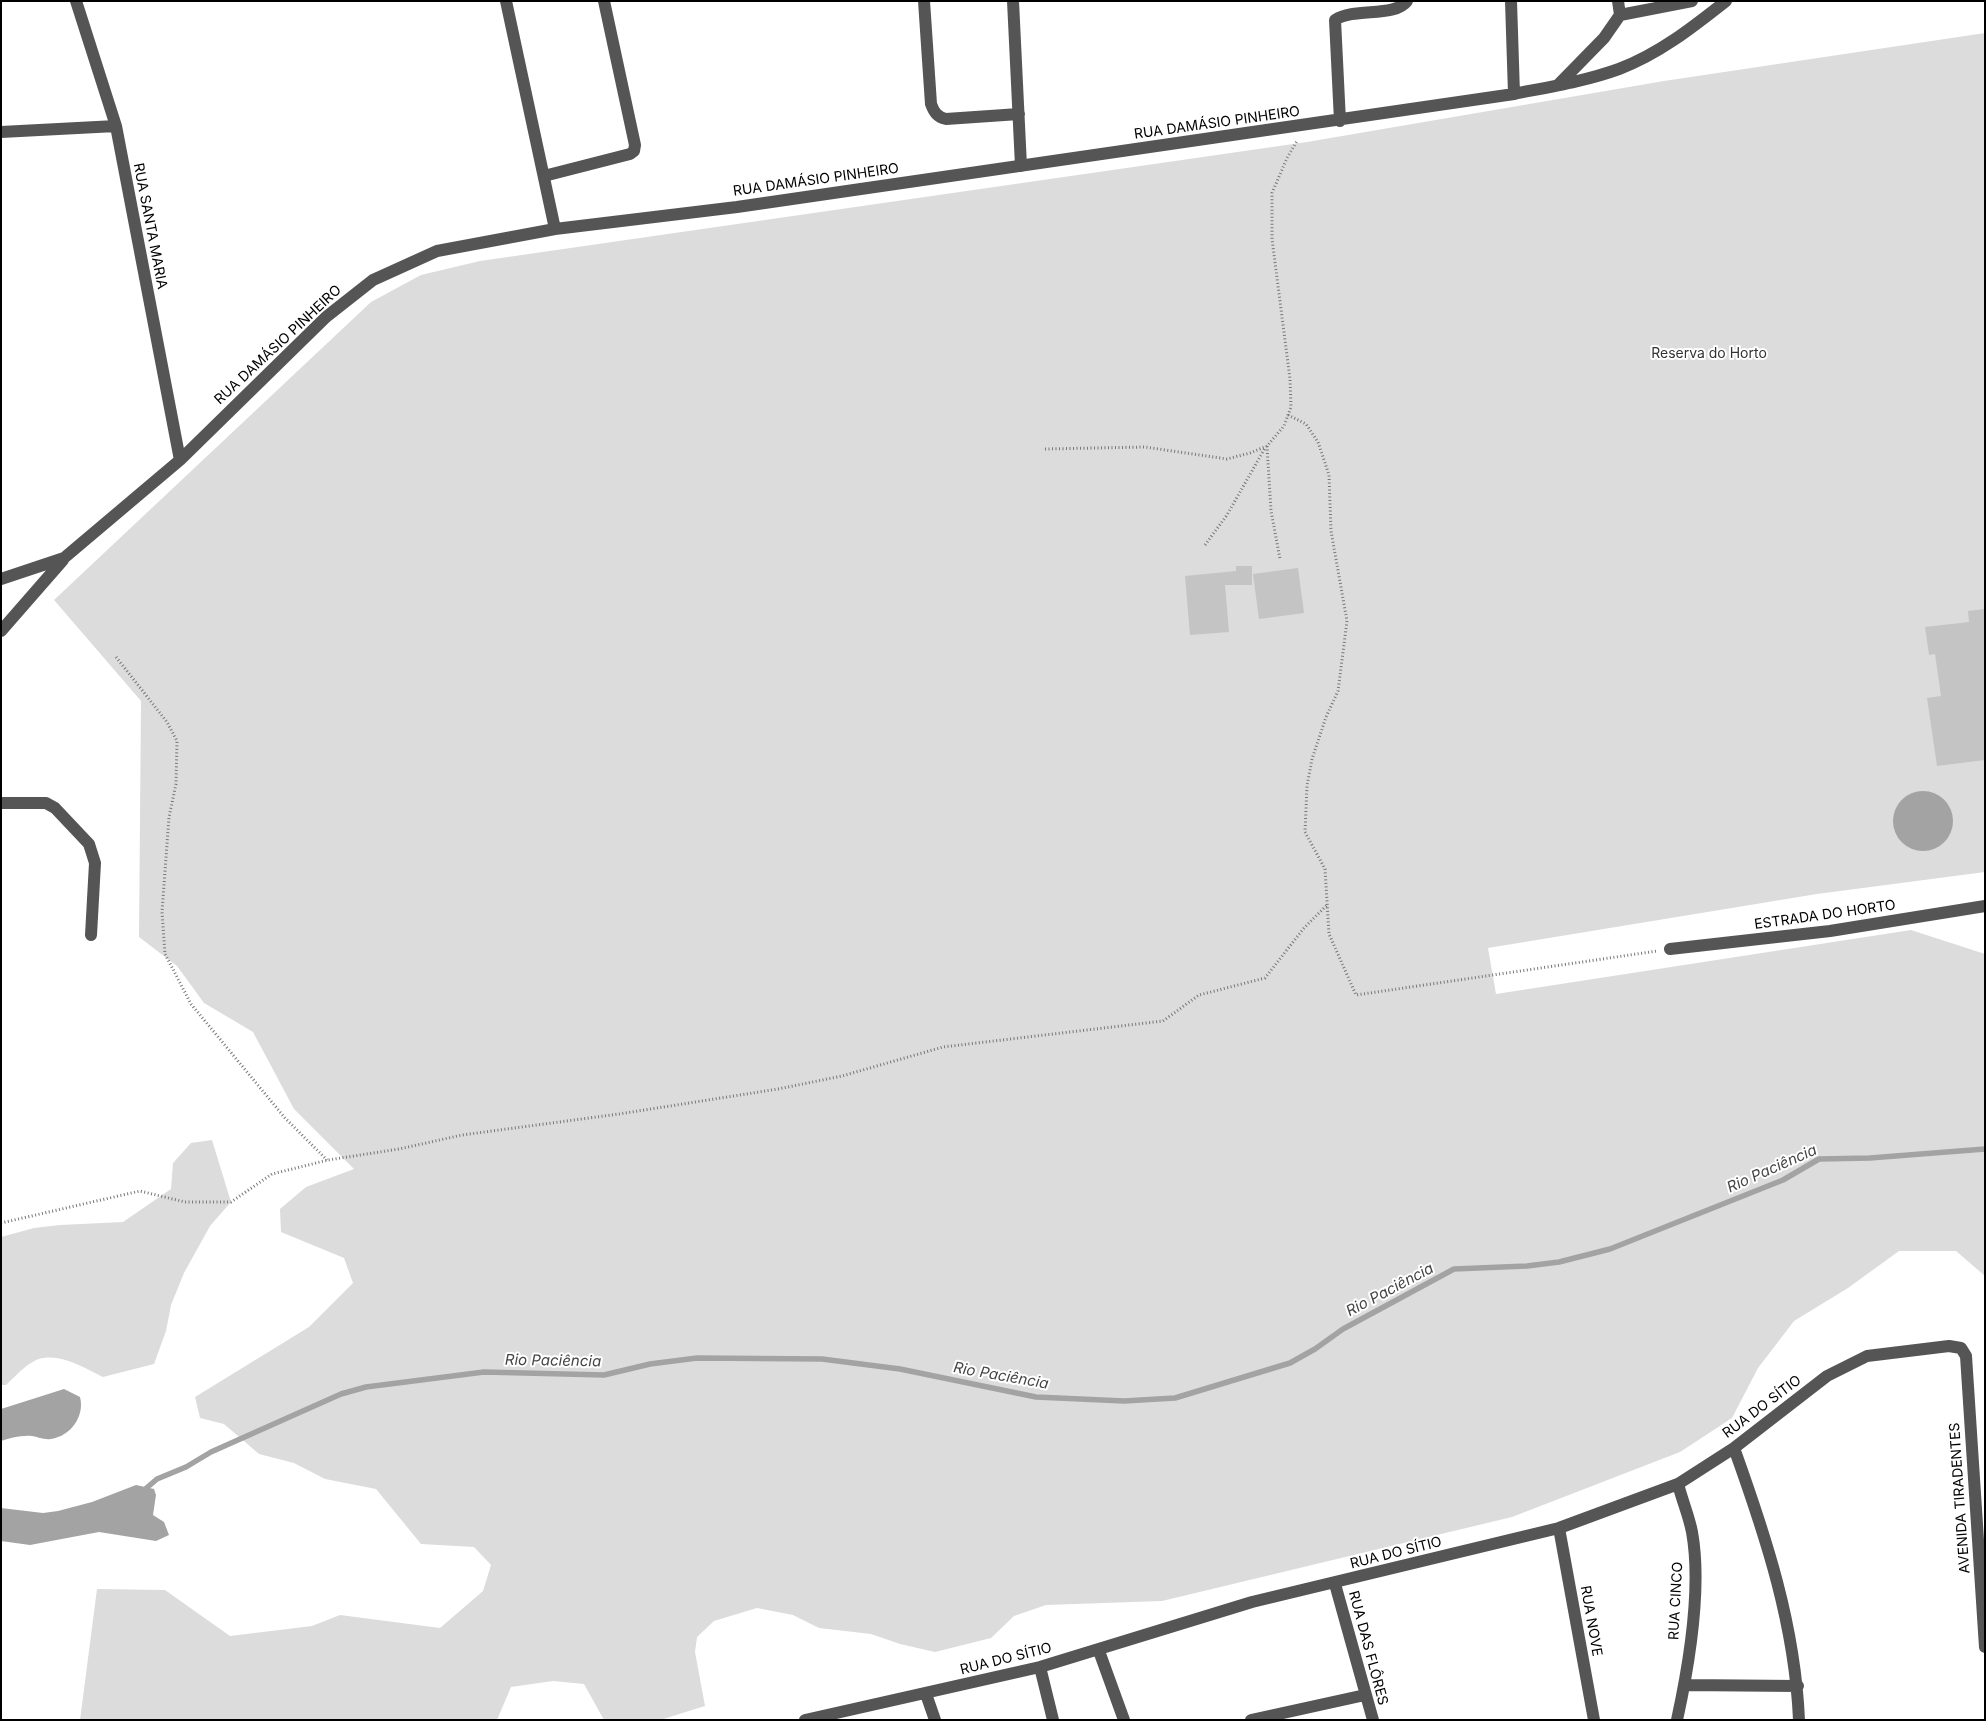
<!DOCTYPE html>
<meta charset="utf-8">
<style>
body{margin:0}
#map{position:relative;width:1986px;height:1721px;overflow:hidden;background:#fff;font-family:Inter,sans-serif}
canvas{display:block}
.frame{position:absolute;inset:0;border:2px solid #000;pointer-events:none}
</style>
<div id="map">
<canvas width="1986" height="1721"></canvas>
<div class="frame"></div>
</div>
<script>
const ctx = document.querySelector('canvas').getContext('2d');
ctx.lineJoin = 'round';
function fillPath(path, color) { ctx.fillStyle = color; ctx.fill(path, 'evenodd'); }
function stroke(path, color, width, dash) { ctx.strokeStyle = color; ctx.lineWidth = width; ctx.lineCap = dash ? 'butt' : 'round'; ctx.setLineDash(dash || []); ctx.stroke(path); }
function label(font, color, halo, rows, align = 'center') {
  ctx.font = font + ' Inter,sans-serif'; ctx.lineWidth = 4; ctx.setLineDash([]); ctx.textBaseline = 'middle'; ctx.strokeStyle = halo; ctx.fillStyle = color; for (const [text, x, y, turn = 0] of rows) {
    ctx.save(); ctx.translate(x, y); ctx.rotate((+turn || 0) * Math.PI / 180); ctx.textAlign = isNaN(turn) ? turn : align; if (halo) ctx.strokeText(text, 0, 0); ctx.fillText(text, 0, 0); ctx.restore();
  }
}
const green = new Path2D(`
 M 1985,33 L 1985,872 L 1817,894 L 1488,948 L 1496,994 L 1911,930 L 1985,954 L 1985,1276 L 1956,1251 L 1899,1251 L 1848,1288 L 1794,1321 L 1758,1368 L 1732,1418 L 1680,1452 L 1512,1517 L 1162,1601 L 1046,1605 L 1014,1616 L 991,1638 L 935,1652 L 900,1644 L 871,1634 L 819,1628 L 793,1615 L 757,1608 L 714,1621 L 697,1637 L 695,1652 L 705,1706 L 660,1720 L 604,1720 L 584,1684 L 553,1681 L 511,1687 L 497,1720 L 80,1720 L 97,1589 L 165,1590 L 230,1636 L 312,1626 L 340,1615 L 440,1628 L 483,1591 L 491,1565 L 474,1547 L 421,1544 L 376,1489 L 325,1479 L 294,1463 L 259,1454 L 224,1424 L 200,1418 L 195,1397 L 309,1327 L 353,1283 L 344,1258 L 281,1232 L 280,1209 L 306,1187 L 354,1169 L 294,1109 L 253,1032 L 204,1003 L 177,966 L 139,937 L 141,701 L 54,600 L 371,302 L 421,275 L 480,261 L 1307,142 L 1664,81 Z
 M 212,1140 L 231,1202 L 210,1226 L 184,1273 L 171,1305 L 166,1331 L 154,1364 L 103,1377 C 86,1369 64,1355 44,1358 C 30,1359 16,1376 6,1385 L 1,1385 L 1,1237 L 34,1228 L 60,1225 L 123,1222 L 171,1189 L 173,1163 L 191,1143 Z`);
const water = new Path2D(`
 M1893 821a30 30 0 1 1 60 0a30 30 0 1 1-60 0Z
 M 64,1389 L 80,1397 C 85,1416 71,1436 51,1439 C 44,1440 38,1437 32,1436 C 21,1435 11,1438 1,1441 L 1,1409 Z
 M 136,1485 L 154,1489 L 156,1495 L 153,1515 L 164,1522 L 169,1535 L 156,1541 L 99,1532 L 30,1545 L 1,1541 L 1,1508 L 43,1513 L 58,1511 L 92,1502 Z`);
const stream = new Path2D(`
 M 143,1491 L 157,1479 L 186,1467 L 211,1452 L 341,1394 L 366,1387 L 484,1372 L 604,1375 L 650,1364 L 697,1358 L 822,1359 L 900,1369 L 1036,1397 L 1124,1401 L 1175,1398 L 1290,1363 L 1315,1349 L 1343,1329 L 1454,1269 L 1527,1266 L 1559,1262 L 1610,1249 L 1783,1180 L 1819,1159 L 1870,1158 L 1985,1149`);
const building = new Path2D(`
 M 1236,566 L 1252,566 L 1252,585 L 1225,585 L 1229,632 L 1190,635 L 1185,576 L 1236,571 Z
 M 1298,568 L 1304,613 L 1259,619 L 1253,574 Z
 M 1985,609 L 1985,760 L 1937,766 L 1927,698 L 1941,696 L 1935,654 L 1929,655 L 1925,627 L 1969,622 L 1968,611 Z`);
const path = new Path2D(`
 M 1288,415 L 1306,424 L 1318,442 L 1329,475 L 1331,531 L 1347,621 L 1338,691 L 1326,717 L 1312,759 L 1307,786 L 1305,832 L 1325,869 L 1329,934 L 1356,995 L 1657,951
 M 1267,446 L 1271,511 L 1280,559
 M 1045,449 L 1145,447 L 1227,459 L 1250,453 L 1267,446 L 1284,426 L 1291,407 L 1290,379 L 1272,239 L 1272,193 L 1287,158 L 1297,141
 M 1205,545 L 1227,515 L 1265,448
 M 116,657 L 167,722 L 177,741 L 176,784 L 169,817 L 162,912 L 165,954 L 191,1004 L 285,1118 L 327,1160
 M 1,1223 L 140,1191 L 185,1202 L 231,1202 L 272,1174 L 328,1160 L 399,1149 L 462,1135 L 619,1114 L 778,1089 L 842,1076 L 943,1047 L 1163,1021 L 1199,995 L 1265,978 L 1304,928 L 1327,905`);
const minor = new Path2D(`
 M 76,1 L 116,126 L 180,460
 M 506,1 L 555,229
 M 924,1 L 931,104 C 934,112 937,117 946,119 L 1019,114
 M 1013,1 L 1021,166
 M 1511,1 L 1514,94
 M 1620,15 L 1692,1
 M 1559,84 L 1604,38 L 1620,15 L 1618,1
 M 1340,121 L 1335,20 C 1355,7 1394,18 1407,1
 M 1,132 L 116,126
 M 544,176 L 630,154 L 634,151 L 635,145 L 604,1
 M 1,579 L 64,558 L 180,460 L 326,317 L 373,280 L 437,251 L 555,229 L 737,207 L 1514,94 C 1549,87 1586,81 1619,69 C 1659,54 1693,27 1726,1
 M 1,631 L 63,560
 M 1,803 L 46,803 L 55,808 L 89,844 L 95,863 L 91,935
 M 1670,949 L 1830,931 L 1985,906
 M 1734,1448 C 1766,1537 1795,1625 1799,1720
 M 1559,1528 L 1594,1720
 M 1335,1584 L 1373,1720
 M 1099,1651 L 1124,1720
 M 1040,1667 L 1053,1720
 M 1684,1685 L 1798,1686
 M 926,1694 L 935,1720
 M 805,1720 L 1040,1667 L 1252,1602 L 1559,1528 L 1678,1484 L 1734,1448 L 1827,1376 L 1867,1356 L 1949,1346 L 1961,1348 L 1966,1356 L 1985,1647
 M 1251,1720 L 1365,1695
 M 1677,1720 C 1689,1665 1702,1588 1692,1532 C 1689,1516 1682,1500 1678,1484`);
const streetNames = [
 ["RUA DAMÁSIO PINHEIRO",1217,123,-8],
 ["RUA DAMÁSIO PINHEIRO",816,180,-8],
 ["RUA SANTA MARIA",150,226,79],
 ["RUA DAMÁSIO PINHEIRO",278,345,-43],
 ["ESTRADA DO HORTO",1825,915,-8],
 ["RUA DO SÍTIO",1762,1407,-37],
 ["AVENIDA TIRADENTES",1960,1498,-94],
 ["RUA DO SÍTIO",1396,1553,-14],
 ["RUA CINCO",1676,1601,-87],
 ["RUA NOVE",1591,1621,80],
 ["RUA DAS FLÔRES",1368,1648,75],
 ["RUA DO SÍTIO",1006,1659,-14]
];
const parkNames = [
 ["Reserva do Horto",1709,354]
];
const waterNames = [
 ["Rio Paciência",1772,1169,-24],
 ["Rio Paciência",1390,1290,-28],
 ["Rio Paciência",553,1361,1],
 ["Rio Paciência",1001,1376,10]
];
fillPath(green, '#dcdcdc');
fillPath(water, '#a3a3a3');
stroke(stream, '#a3a3a3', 5.5);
fillPath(building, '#c4c4c4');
stroke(path, '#777', 3, [1, 2.5]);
stroke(minor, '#555', 12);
label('14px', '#000', '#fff', streetNames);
label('14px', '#333', '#fff', parkNames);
label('italic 15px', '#444', '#fff', waterNames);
</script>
